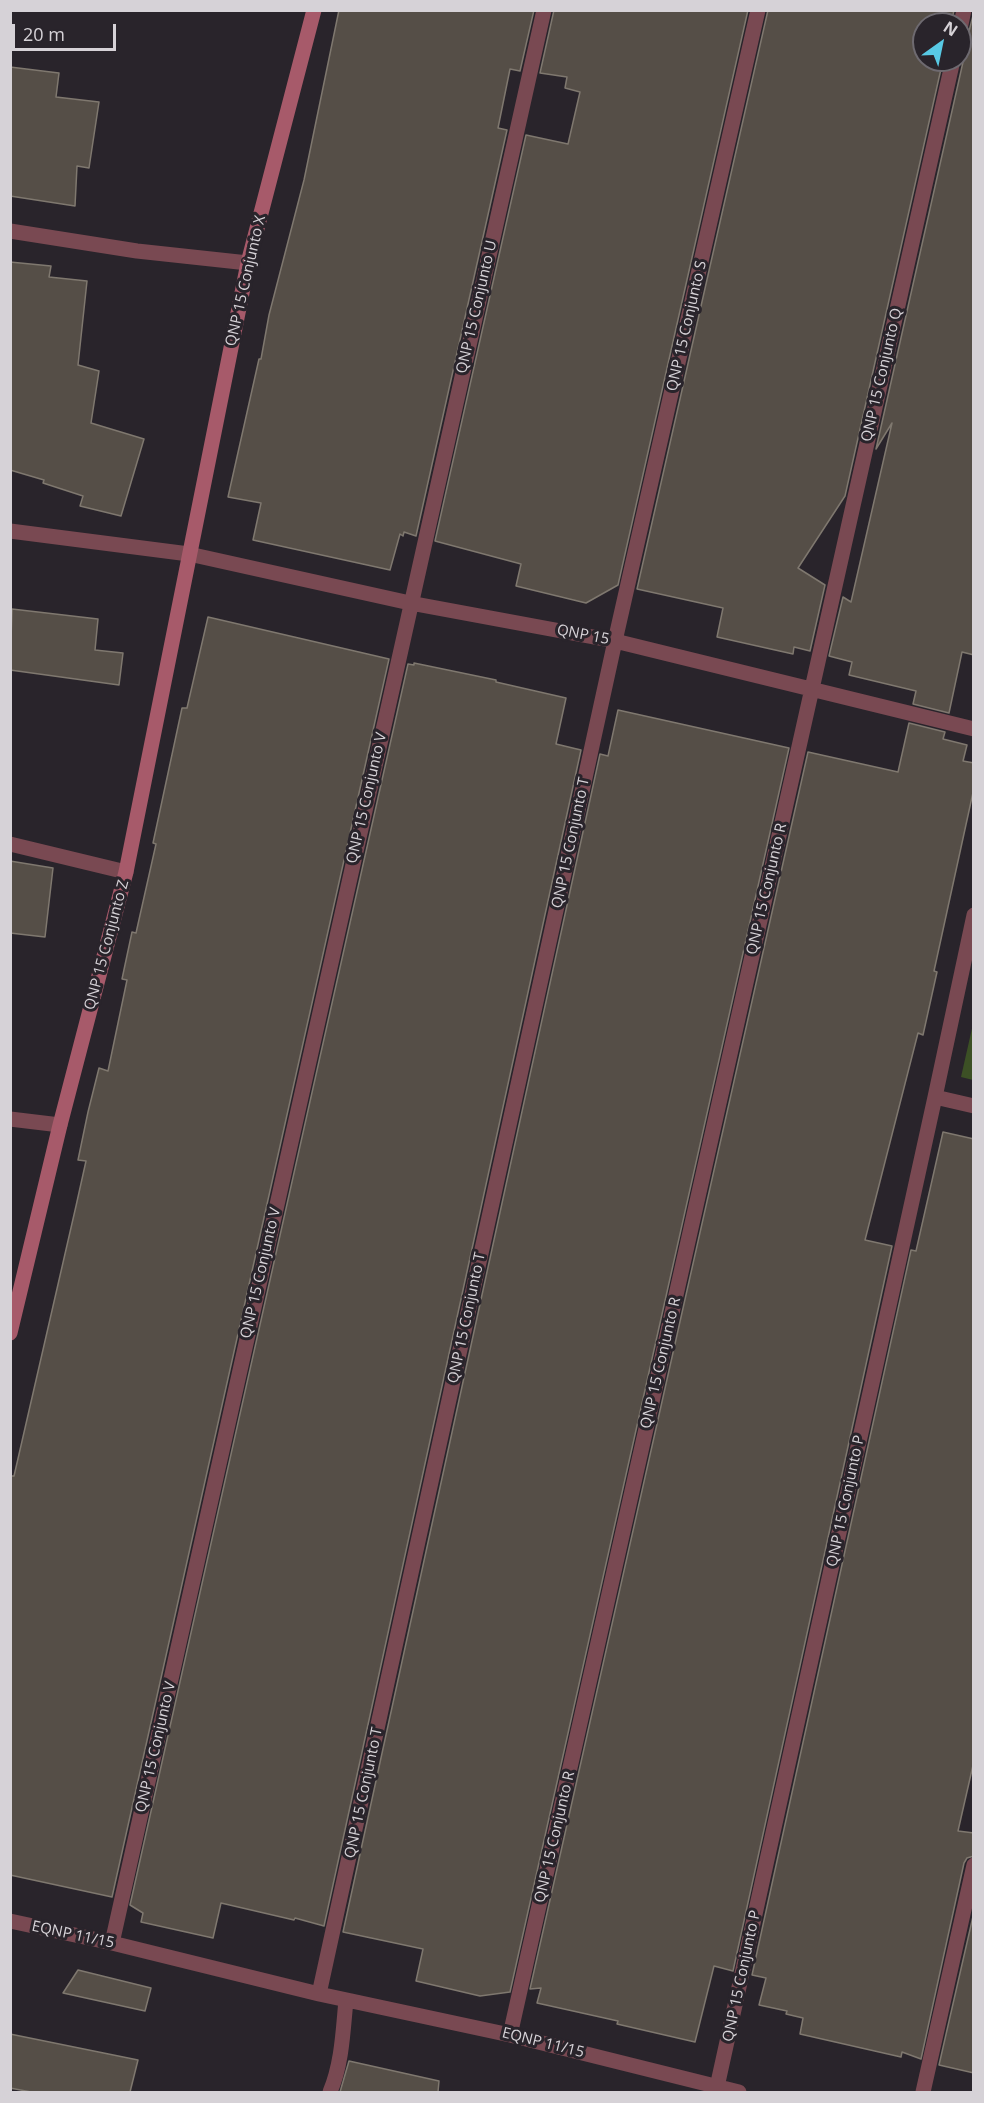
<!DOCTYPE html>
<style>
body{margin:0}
#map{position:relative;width:984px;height:2103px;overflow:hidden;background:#29242b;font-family:"Open Sans",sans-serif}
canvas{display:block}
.frame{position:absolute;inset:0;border:12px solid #d6d2d7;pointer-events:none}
.north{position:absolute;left:912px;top:12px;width:60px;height:60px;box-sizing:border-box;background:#29242b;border:2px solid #6e6a70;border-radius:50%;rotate:33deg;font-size:16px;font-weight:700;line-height:24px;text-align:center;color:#d6d2d7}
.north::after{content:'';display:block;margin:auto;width:21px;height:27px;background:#58c9e4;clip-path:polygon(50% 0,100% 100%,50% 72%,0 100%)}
.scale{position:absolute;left:12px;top:24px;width:104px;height:27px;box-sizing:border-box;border:3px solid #d6d2d7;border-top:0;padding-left:8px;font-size:18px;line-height:21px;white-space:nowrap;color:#d6d2d7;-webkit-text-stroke:4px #29242b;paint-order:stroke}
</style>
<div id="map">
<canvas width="984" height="2103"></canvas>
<div class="frame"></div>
<div class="north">N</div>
<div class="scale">20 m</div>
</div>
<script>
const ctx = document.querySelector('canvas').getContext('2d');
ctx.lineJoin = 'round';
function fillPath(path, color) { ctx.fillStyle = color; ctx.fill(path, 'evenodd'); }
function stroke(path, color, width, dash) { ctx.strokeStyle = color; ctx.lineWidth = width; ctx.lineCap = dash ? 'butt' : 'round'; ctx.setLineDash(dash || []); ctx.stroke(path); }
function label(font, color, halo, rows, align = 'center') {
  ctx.font = font + ' "Open Sans",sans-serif'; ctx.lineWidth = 6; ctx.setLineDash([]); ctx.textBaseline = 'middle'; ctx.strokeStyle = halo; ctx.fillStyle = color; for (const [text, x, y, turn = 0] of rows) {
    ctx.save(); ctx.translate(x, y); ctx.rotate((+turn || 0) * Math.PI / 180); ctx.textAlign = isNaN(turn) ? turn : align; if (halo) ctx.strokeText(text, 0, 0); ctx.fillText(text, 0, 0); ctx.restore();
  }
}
const green = new Path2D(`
 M 973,1024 L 973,1080 L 961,1077 Z`);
const building = new Path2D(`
 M 339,10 L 534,10 L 520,71 L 510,69 L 498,128 L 507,130 L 416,536 L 404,532 L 403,536 L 400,534 L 390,570 L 253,540 L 261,503 L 228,497 L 259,359 L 261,359 L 269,315 L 304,180 Z
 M 554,10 L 748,10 L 618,585 L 586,603 L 516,586 L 521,564 L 435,541 L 526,135 L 568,144 L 580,92 L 565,88 L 567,77 L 540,73 Z
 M 768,10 L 954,10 L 951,24 L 924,24 L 924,60 L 943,60 L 845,496 L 798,568 L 825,585 L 810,651 L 794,647 L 793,654 L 717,637 L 723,608 L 637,589 Z
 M 974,12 L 974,655 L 962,652 L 949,713 L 913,704 L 916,691 L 849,675 L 852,662 L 829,656 L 843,597 L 851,602 L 892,423 L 876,449 L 963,62 L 960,53 L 960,39 L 968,35 Z
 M 10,67 L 59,73 L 56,97 L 99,102 L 89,168 L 77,166 L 75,206 L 10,196 Z
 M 10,262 L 51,266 L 49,277 L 87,281 L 78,365 L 99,371 L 91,423 L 144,439 L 121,516 L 80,506 L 83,496 L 43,483 L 44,480 L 10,470 Z
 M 12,609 L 98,619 L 95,650 L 123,653 L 119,685 L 10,670 Z
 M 208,617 L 389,659 L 112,1897 L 10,1875 L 10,1476 L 14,1476 L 76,1206 L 86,1161 L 78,1160 L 88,1112 L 99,1068 L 108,1071 L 127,980 L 122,979 L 132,932 L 136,933 L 156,844 L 153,843 L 182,708 L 187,708 Z
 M 414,663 L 496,680 L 496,682 L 566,698 L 556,744 L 581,750 L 324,1926 L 295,1918 L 294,1920 L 221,1903 L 213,1938 L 141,1922 L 143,1913 L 130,1905 L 408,664 L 414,665 Z
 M 618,710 L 789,748 L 510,1992 L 480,1996 L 416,1981 L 423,1949 L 343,1932 L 600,754 L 608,756 Z
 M 909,723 L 945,732 L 943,739 L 967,745 L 963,761 L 974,763 L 974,788 L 934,971 L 937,972 L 923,1035 L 918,1033 L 865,1240 L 892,1246 L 733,1971 L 714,1966 L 695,2042 L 617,2024 L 618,2021 L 537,2003 L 541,1988 L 530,1989 L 808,752 L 898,772 Z
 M 10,861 L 53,868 L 45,937 L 10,933 Z
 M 943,1132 L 974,1139 L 974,1761 L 958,1831 L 974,1833 L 974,1856 L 967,1858 L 964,1863 L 921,2059 L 902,2052 L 901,2057 L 800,2034 L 803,2018 L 786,2014 L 787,2011 L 759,2005 L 766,1978 L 752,1975 L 911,1250 L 916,1251 Z
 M 974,1912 L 974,2073 L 939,2065 Z
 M 78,1970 L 151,1988 L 145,2011 L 63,1993 Z
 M 10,2034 L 138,2060 L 130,2092 L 31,2092 L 10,2088 Z
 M 349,2061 L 439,2081 L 438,2092 L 340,2092 Z`);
const street = new Path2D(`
 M 960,29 L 964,10
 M 10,231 L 137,251 L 248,263
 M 10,531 L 189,554 L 410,603 L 615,641 L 974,729
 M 10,844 L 126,872
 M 935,1097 L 974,1106
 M 10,1119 L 60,1125
 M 10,1921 L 112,1943 L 319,1994 L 510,2035 L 739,2092
 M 112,1943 L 544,10
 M 319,1994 L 615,641 L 758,10
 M 510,2035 L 953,60
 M 717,2087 L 935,1097 L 974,915
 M 330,2092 C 342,2064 343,2031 346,2000
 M 923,2092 L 974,1865`);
const secondary = new Path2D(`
 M 10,1333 L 60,1125 L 126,872 L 248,263 L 314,10`);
const streetNames = [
 ["QNP 15 Conjunto X",246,281,-77],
 ["QNP 15 Conjunto U",477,307,-77],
 ["QNP 15 Conjunto S",687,326,-77],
 ["QNP 15 Conjunto Q",882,375,-77],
 ["QNP 15",583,635,11],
 ["QNP 15 Conjunto V",367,798,-77],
 ["QNP 15 Conjunto T",571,843,-78],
 ["QNP 15 Conjunto R",767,889,-77],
 ["QNP 15 Conjunto Z",107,945,-75],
 ["QNP 15 Conjunto V",261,1273,-77],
 ["QNP 15 Conjunto T",467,1318,-78],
 ["QNP 15 Conjunto R",661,1363,-77],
 ["QNP 15 Conjunto P",846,1501,-78],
 ["QNP 15 Conjunto V",156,1747,-77],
 ["QNP 15 Conjunto T",364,1793,-78],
 ["QNP 15 Conjunto R",555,1837,-77],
 ["EQNP 11/15",73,1935,12],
 ["QNP 15 Conjunto P",742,1976,-78],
 ["EQNP 11/15",543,2043,14]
];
fillPath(green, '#3c5025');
fillPath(building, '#554e47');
stroke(building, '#7f786f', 1.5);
stroke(street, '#794952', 15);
stroke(secondary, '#a75a6a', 15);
label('15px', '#d6d2d7', '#29242b', streetNames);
</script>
